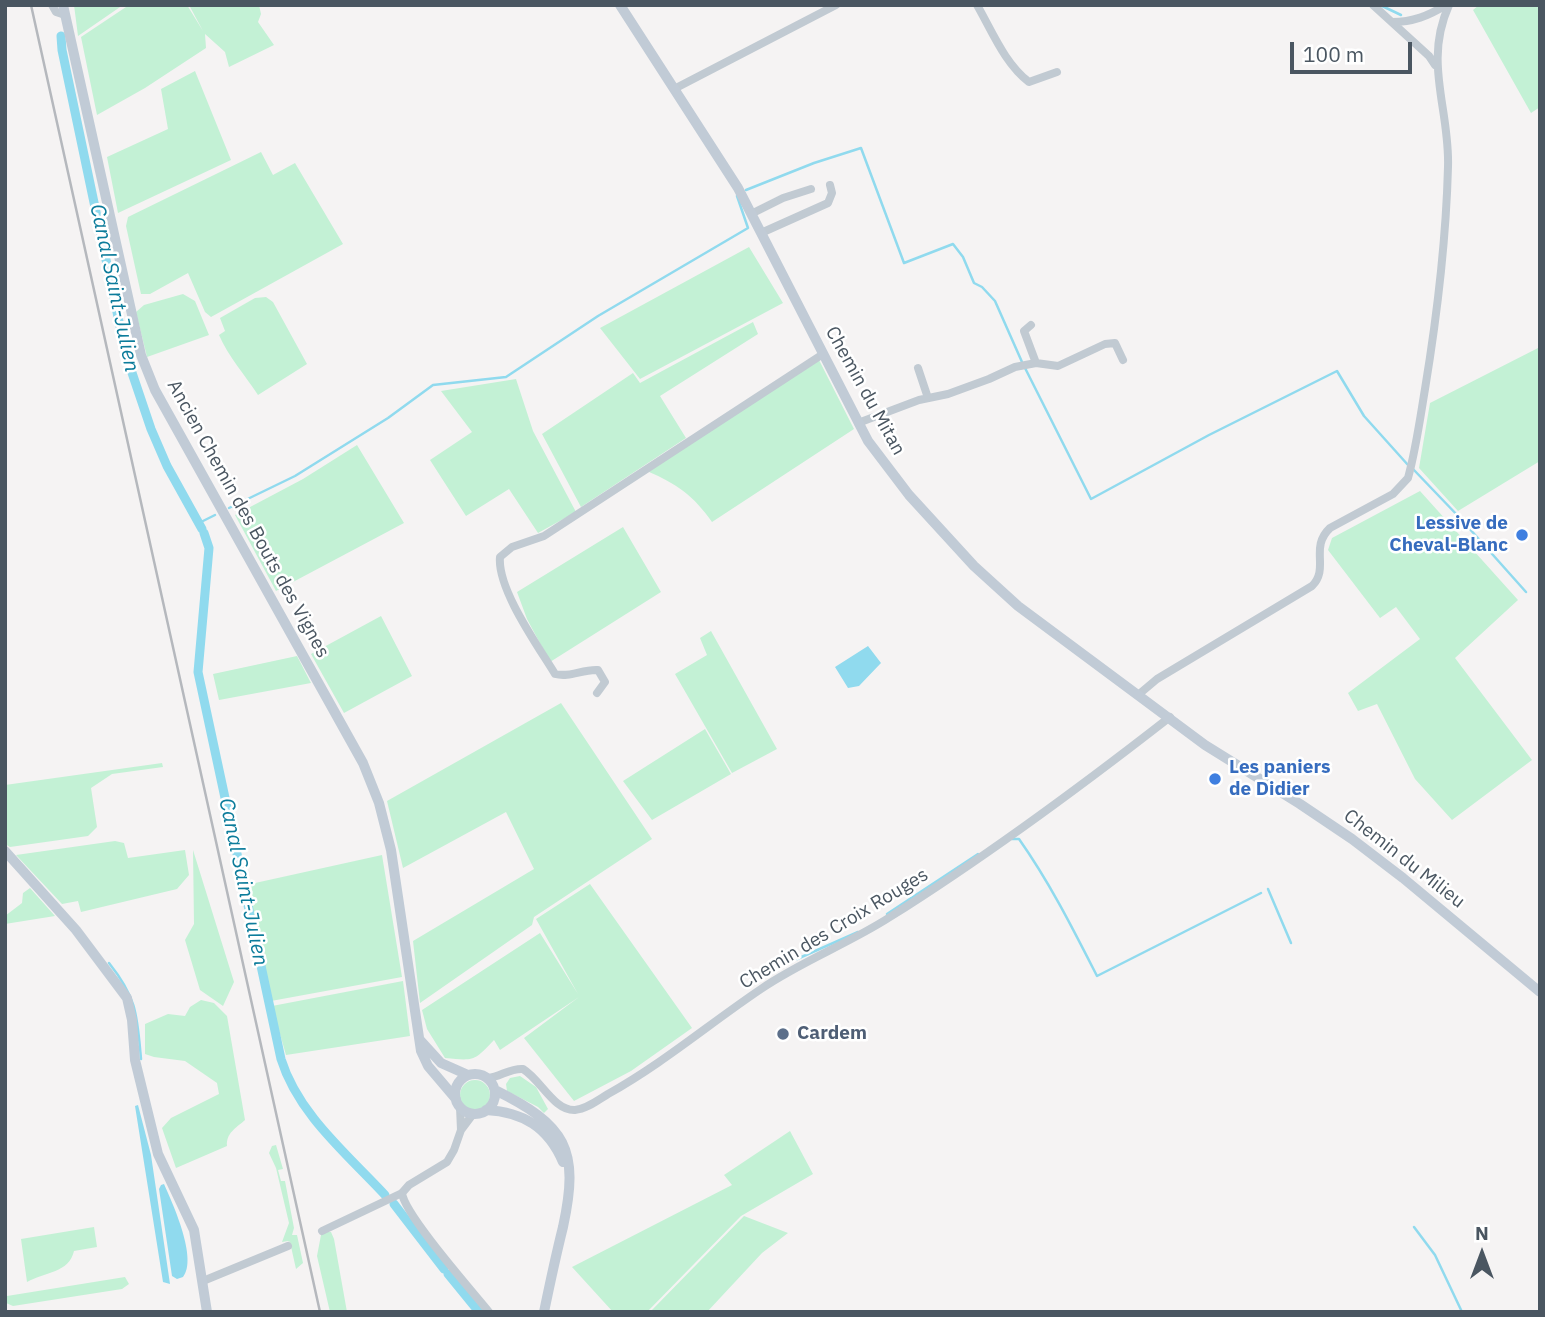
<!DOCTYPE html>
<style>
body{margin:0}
#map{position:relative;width:1545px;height:1317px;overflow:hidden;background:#f5f3f3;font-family:"IBM Plex Sans",sans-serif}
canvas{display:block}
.frame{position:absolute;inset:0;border:7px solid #4a5661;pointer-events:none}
.north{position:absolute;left:1447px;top:1219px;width:70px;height:70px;-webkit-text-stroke:5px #fff;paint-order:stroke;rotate:0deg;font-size:19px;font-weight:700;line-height:28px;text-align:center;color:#4a5661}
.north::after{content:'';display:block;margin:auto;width:24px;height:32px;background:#4a5661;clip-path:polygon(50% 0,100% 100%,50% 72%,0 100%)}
.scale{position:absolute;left:1290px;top:42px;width:122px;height:32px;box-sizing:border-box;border:4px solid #4a5661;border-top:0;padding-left:9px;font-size:21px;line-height:24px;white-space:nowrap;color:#4a5661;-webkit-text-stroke:5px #fff;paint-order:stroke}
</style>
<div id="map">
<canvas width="1545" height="1317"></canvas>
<div class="frame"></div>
<div class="north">N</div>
<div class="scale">100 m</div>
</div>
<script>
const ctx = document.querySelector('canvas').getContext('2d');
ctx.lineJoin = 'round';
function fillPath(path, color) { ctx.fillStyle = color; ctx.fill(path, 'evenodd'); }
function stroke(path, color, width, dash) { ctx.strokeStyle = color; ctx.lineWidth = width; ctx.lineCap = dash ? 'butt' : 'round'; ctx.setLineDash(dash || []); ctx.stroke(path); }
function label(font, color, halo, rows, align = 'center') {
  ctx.font = font + ' "IBM Plex Sans",sans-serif'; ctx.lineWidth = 5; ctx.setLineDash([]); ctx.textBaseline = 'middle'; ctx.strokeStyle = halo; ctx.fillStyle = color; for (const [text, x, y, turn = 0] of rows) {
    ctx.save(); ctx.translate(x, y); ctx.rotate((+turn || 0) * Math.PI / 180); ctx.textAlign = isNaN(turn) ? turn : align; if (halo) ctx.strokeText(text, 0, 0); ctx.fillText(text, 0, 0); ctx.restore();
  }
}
const green = new Path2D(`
 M 74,5 L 123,5 L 78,36 Z
 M 129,5 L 187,5 L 203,31 L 189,5 L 259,5 L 261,14 L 258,22 L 274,45 L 229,67 L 225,52 L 205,34 L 206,48 L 145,88 L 97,115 L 81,37 Z
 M 1479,5 L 1540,5 L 1540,107 L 1531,113 L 1473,10 Z
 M 195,71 L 231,160 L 118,213 L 107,157 L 168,129 L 161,89 Z
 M 261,152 L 273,175 L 295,163 L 343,244 L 211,317 L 205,312 L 188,273 L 150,294 L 141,294 L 126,226 L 128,217 Z
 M 749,247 L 783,303 L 640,379 L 600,328 Z
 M 183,294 L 195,301 L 209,335 L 147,357 L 136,312 L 144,305 Z
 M 266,297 L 273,302 L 307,364 L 258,395 C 245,375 228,356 219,335 L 225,331 L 220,318 L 255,298 Z
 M 753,322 L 758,334 L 660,396 L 686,438 L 581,507 L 542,434 L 633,373 L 640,383 Z
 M 1540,347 L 1540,461 L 1458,511 L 1419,468 L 1430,403 Z
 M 819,360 L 854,429 L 712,522 C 693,495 677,484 647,471 Z
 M 516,379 L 533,431 L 576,512 L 538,533 L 509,489 L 466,516 L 430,460 L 472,432 L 441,391 Z
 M 357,445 L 404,523 L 276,591 L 235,515 L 303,479 Z
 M 1420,491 L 1518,600 L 1455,658 L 1532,760 L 1452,820 L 1415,779 L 1377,704 L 1358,711 L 1348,693 L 1420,639 L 1396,607 L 1380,618 L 1328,550 L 1332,538 Z
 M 623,527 L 661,592 L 550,662 L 527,619 L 517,592 Z
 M 381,616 L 412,676 L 344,713 L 311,654 Z
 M 711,631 L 777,749 L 732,773 L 675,674 L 707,655 L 700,638 Z
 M 297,656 L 311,683 L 219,700 L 213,674 Z
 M 561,703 L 652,839 L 534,917 L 532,925 L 420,1003 L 413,941 L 534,869 L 506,812 L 403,868 L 387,801 Z
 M 705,729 L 731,774 L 652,820 L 623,781 Z
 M 162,763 L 163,767 L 112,774 L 91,788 L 97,827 L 88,836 L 10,847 L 5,844 L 5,785 Z
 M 115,841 L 124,843 L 128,858 L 185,850 L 189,875 L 177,889 L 81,912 L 78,901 L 62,904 L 16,855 Z
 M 193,850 L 234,982 L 223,1006 L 200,990 L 185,940 L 194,924 Z
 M 382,855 L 402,977 L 271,1001 L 246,885 Z
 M 590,884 L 692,1028 L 631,1071 L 574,1101 L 524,1038 L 579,997 L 500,1050 L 494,1040 C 474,1061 475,1061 445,1058 L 427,1029 L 422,1010 L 540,933 L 578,994 L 536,919 Z
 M 30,888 L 55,916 L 5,924 L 5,916 L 22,903 L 23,893 Z
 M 403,981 L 410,1036 L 286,1055 L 272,1006 Z
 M 201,1000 L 214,1003 L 227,1016 L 245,1120 C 236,1128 226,1133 227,1146 L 176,1168 L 162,1128 L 171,1118 L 219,1094 L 217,1083 L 185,1061 L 154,1057 L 145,1054 L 145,1024 L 168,1014 L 185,1016 L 190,1007 Z
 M 520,1076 L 536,1087 L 548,1109 L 544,1113 L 538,1107 L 507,1091 L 506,1084 L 510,1078 Z
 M460 1095a15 15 0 1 1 30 0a15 15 0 1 1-30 0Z
 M 790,1131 L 813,1174 L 741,1216 L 647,1312 L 613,1312 L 572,1267 L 732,1185 L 724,1175 Z
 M 276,1145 L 283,1169 L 278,1170 L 281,1181 L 285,1181 L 294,1228 L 292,1235 L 297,1235 L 303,1263 L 296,1269 L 290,1242 L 288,1241 L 282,1242 L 289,1223 L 276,1168 L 269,1153 L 272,1146 Z
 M 744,1216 L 788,1233 L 762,1253 L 707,1312 L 650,1312 Z
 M 94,1227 L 97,1247 L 74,1251 C 69,1273 45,1272 27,1282 L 21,1239 Z
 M 327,1232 L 331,1232 L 334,1239 L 347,1312 L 330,1312 L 317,1256 L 321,1235 Z
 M 125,1277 L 129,1284 L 122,1289 L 13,1306 L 6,1303 L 7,1296 Z`);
const water = new Path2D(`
 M 868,646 L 881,663 L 859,686 L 848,688 L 835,667 Z
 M 138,1105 L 151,1155 L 170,1284 L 163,1282 L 135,1106 Z
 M 164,1184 C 173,1204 198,1259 183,1277 L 177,1279 L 172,1276 L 159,1189 L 161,1185 Z`);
const stream = new Path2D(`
 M 1380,5 L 1401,15
 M 746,190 L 814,163 L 861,148 L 904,263 L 953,244 L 963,257 L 974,283 L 982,287 L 995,301 L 1022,362 L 1091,499 L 1209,435 L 1337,371 L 1364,416 L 1408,465
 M 1413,469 L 1460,518 L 1526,592
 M 229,508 L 295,476 L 388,418 L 433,385 L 506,377 L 598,316 L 748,228 L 737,196
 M 199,523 L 215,515
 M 1012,839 L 1019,839 C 1050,883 1073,929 1097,976 L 1261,893
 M 1268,889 L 1291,943
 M 887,914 L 978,854
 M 797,959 L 858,932
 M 109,963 C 137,998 137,1015 141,1059
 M 1414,1227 L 1435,1255 L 1462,1312`);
const canal = new Path2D(`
 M 61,36 L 62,50 L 126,355 L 151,429 L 167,466 L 202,529
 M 204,533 L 209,548 L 198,672 L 281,1059 C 298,1114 347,1154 385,1195
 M 394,1204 L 444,1269
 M 448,1274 L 479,1312`);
const street = new Path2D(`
 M 52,5 L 56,12 L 65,15
 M 977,5 C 992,31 1005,64 1029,82 L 1057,72
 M 1373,5 L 1429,56 L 1435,65
 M 1392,22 C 1413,22 1428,16 1446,5
 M 674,89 L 836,5
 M 751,214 L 783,198 L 811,189
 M 761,233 L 828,203 L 832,193 L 830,185
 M 1031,325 L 1024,331 L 1036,363
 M 918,368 L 928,398
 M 858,423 L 919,400 L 948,394 L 989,379 L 1015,367 L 1036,363 L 1058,366 L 1105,344 L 1115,343 L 1123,360
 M 597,693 L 605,682 L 598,670 C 582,669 570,678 555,674 C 538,646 497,589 500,557 L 512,547 L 544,536 L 823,354
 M 1138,695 L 1157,679 L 1312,586 C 1330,568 1309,548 1330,528 L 1393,494 L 1408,478 C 1416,449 1420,419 1425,389 C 1437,316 1446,242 1448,167 C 1450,109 1423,63 1449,5
 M 488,1078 C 500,1077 510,1068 523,1069 C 541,1080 554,1111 575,1110 C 587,1109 598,1100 608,1094 C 662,1064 709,1024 761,989 C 802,961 848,944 890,917 C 987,856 1079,788 1170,717
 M 460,1107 L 461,1130
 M 402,1193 C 404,1214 472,1291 489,1312
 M 322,1231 L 402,1193 L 409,1185 L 447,1162 L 454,1150 L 461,1130 L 473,1114
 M 203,1281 L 288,1246`);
const secondary = new Path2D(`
 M 63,5 L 141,355 L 155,390 L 363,763 L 379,803 L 391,850 L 421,1051 L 428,1066 L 456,1099
 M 620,5 L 738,188 L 868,441 L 909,495 L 974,566 L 1018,606 L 1205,745 L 1300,804 L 1352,839 L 1403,878 L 1540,992
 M 5,851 L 76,930 L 127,998 L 132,1020 L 135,1060 L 147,1109 L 158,1154 L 194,1230 L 207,1312
 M 420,1040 L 441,1063 L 468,1075
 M455 1094a20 20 0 1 1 40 0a20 20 0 1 1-40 0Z
 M 495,1090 C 566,1125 580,1149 563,1227 C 556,1255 550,1283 544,1312
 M 486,1110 C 523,1112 548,1127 563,1162`);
const rail = new Path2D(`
 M 31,5 L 320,1312`);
const markers = [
 [1522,535,7,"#3f7fe0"],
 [1215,779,7,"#3f7fe0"],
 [783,1034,7,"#5c6f8a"]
];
const streetNames = [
 ["Chemin du Mitan",865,391,61],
 ["Ancien Chemin des Bouts des Vignes",248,519,61],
 ["Chemin du Milieu",1404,859,38],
 ["Chemin des Croix Rouges",834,929,-31]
];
const shopNames = [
 ["Lessive de",1508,524],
 ["Cheval-Blanc",1508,546],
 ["Les paniers",1229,768,"left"],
 ["de Didier",1229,790,"left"]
];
const serviceNames = [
 ["Cardem",797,1034]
];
const waterNames = [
 ["Canal Saint-Julien",114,288,78],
 ["Canal Saint-Julien",243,882,78]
];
fillPath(green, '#c3f1d5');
fillPath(water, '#90daee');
stroke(stream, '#90daee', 2.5);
stroke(canal, '#90daee', 9);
stroke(street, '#c1cad2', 8);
stroke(secondary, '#c1cbd6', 10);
stroke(rail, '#b5b8bd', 2.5);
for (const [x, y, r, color] of markers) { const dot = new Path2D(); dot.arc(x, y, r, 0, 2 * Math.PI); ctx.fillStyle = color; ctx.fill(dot); stroke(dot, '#fff', 2.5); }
label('19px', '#4a5661', '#fff', streetNames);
label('bold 19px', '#366cbe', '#fff', shopNames, 'right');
label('bold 19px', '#4e5e75', '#fff', serviceNames, 'left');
label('italic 21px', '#0c7c9b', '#fff', waterNames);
</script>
